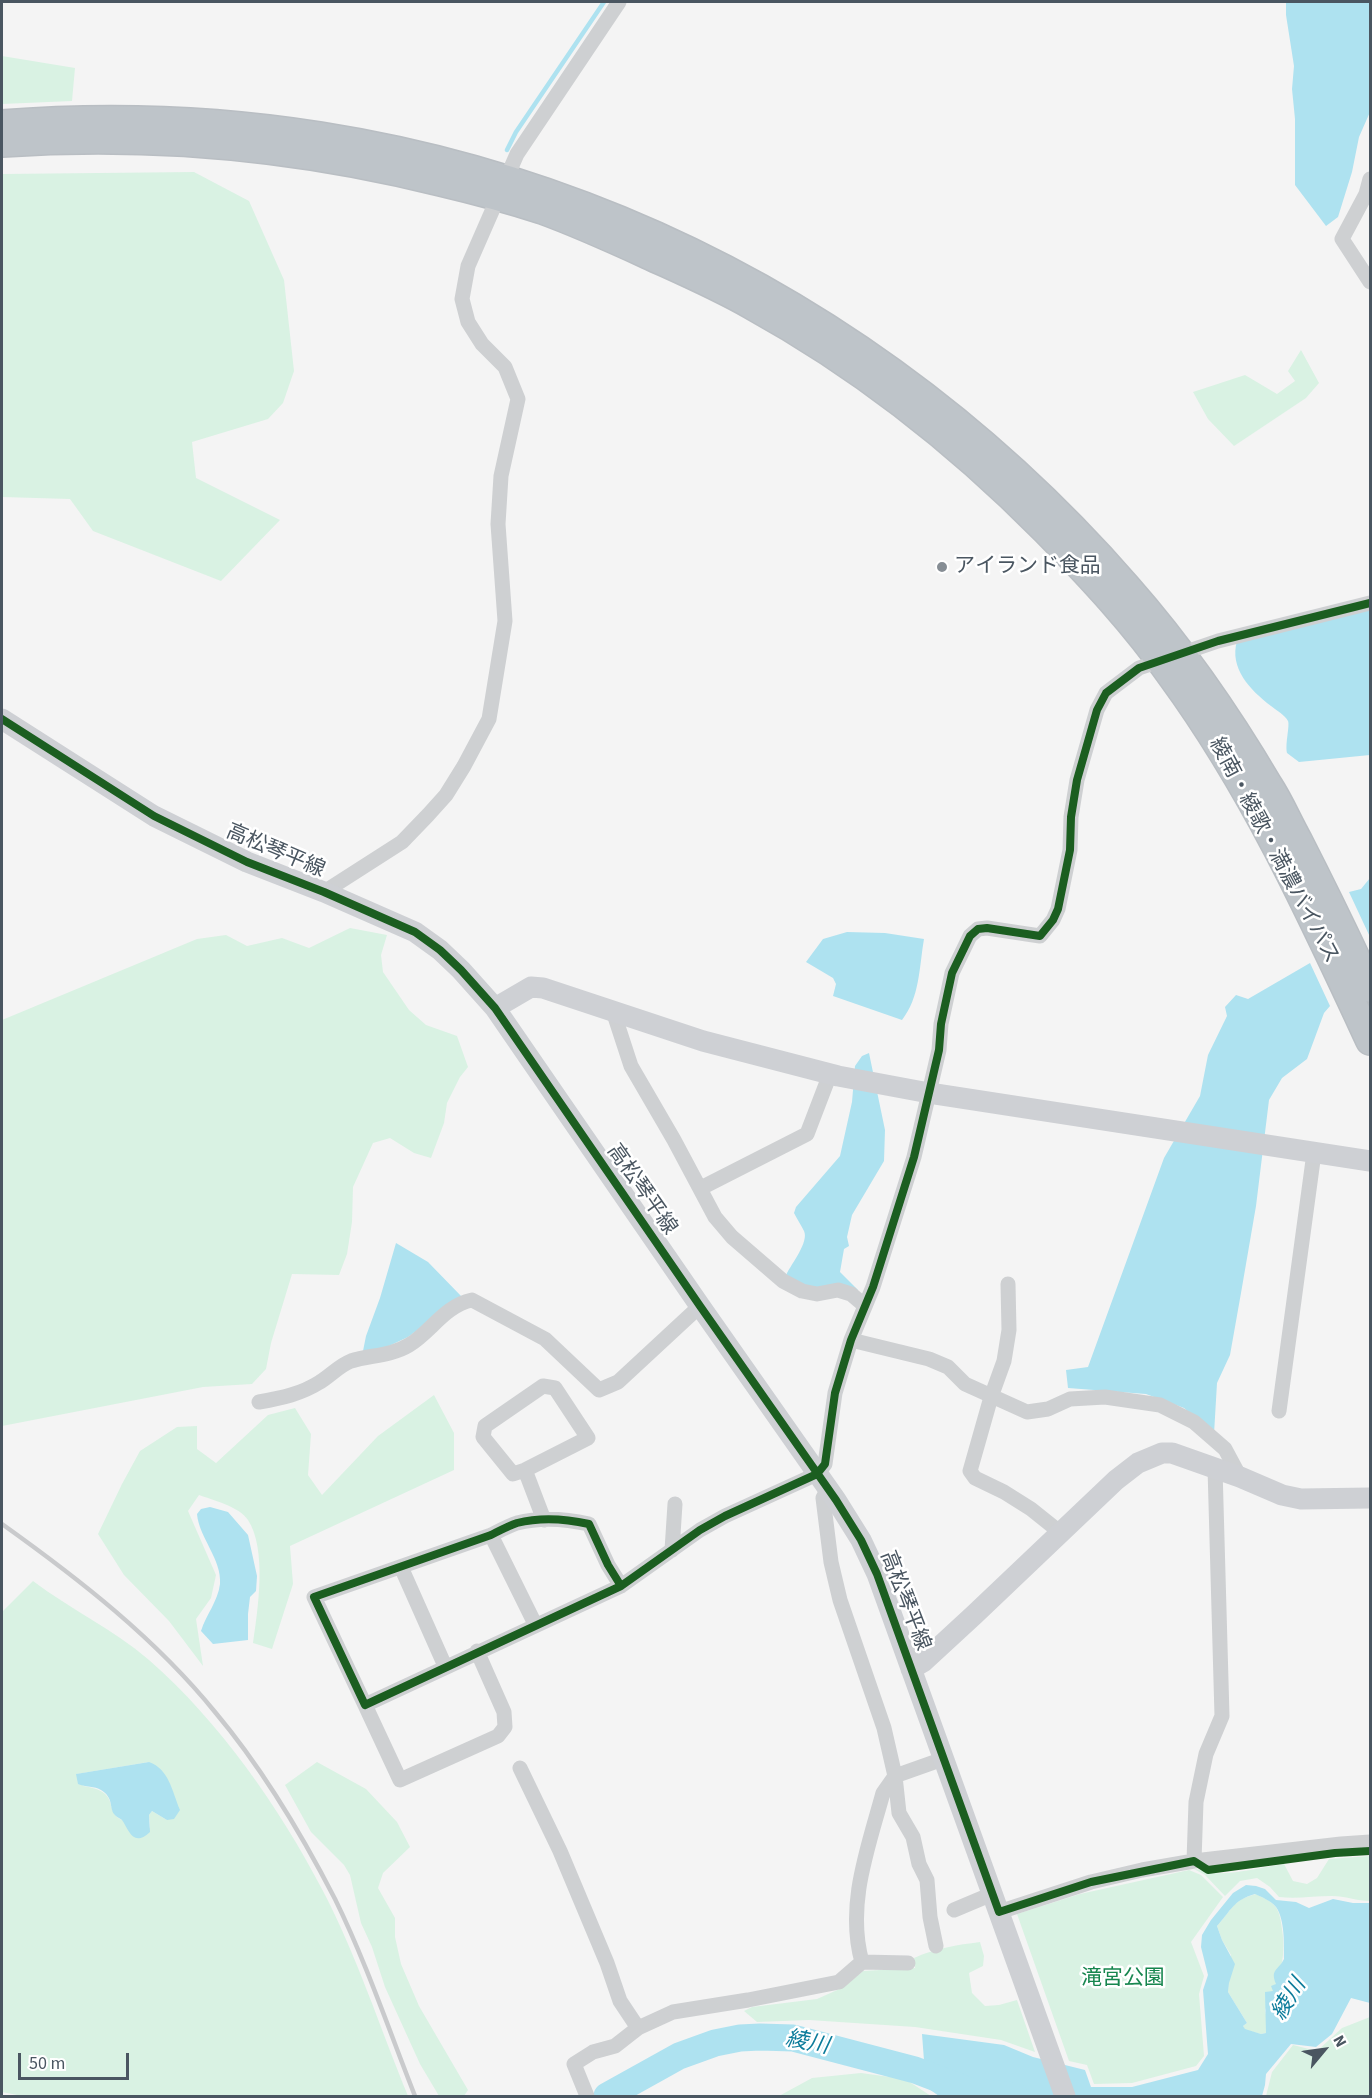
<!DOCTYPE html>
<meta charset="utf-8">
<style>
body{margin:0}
#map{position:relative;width:1372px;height:2098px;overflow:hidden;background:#f4f4f4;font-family:"Source Sans 3",sans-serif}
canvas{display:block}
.frame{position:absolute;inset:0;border:3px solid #4a5661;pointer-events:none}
.north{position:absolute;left:1294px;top:2020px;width:60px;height:60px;-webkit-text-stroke:4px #fff;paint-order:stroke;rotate:61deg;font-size:16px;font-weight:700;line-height:24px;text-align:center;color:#4a5661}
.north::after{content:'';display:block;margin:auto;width:21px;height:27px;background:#4a5661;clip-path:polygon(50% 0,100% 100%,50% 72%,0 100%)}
.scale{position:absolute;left:18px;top:2053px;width:111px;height:27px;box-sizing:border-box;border:3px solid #4a5661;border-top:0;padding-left:8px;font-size:18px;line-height:21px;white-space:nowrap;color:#4a5661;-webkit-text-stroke:4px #fff;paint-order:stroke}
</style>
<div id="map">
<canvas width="1372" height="2098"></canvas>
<div class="frame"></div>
<div class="north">N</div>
<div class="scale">50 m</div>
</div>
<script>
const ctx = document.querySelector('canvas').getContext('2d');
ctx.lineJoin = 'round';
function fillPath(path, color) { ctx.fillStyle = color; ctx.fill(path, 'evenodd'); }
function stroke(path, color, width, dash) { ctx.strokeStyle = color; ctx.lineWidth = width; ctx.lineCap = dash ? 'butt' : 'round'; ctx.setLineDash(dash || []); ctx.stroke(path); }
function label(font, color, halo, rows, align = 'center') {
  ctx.font = font + ' "Source Sans 3","Noto Sans JP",sans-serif'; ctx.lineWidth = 5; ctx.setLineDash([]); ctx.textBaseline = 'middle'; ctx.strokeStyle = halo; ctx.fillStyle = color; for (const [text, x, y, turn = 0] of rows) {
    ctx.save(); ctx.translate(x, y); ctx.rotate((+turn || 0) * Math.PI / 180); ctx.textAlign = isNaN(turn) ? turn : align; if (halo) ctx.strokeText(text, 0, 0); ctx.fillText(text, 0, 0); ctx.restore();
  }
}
const green = new Path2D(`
 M 2,56 L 75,68 L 72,101 L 2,104 Z
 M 194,172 L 249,201 L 284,280 L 294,371 L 283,403 L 268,419 L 192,442 L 196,478 L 280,520 L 221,581 L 93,531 L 70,499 L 2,497 L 2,174 Z
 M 1301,350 L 1319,383 L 1306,398 L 1234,446 L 1208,419 L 1193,392 L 1245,375 L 1277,394 L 1295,381 L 1288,371 Z
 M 350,928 L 387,935 L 381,955 L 383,972 L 409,1010 L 426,1025 L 457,1036 L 468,1067 L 460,1077 L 447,1103 L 444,1123 L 431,1158 L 414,1153 L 390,1138 L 373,1143 L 353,1187 L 352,1222 L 347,1254 L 339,1275 L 292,1274 L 271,1343 L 266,1369 L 252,1384 L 203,1387 L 2,1426 L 2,1020 L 197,939 L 226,935 L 247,946 L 282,938 L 309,948 Z
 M 434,1395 L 454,1433 L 454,1470 L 290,1546 L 293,1584 L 272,1649 L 253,1643 C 258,1609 267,1549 248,1520 C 240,1507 213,1500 199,1495 L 188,1511 L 216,1575 L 211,1598 L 196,1619 L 203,1666 L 169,1621 L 124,1575 L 98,1534 L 122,1484 L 140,1451 L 177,1427 L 197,1426 L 197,1449 L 216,1463 L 268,1415 L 295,1408 L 311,1434 L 308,1475 L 322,1495 L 378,1436 Z
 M 33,1581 C 70,1609 113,1629 149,1660 C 219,1721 280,1808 323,1891 C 357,1956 380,2028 408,2096 L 22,2096 L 2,2092 L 2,1612 ZM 149,1762 L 167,1820 L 152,1811 L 149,1815 L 150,1828 C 142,1826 130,1825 122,1820 C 102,1810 123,1792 83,1786 L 77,1774 Z
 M 317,1762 L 366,1789 L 397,1822 L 410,1847 L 383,1873 L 378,1888 L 395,1918 L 395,1937 L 401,1964 L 419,2006 L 468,2090 L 464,2096 L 439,2096 L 420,2064 L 385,1987 L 372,1947 L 361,1923 L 350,1875 L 344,1865 L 311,1832 L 285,1785 Z
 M 1370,1856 L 1370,1901 C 1357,1901 1345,1896 1332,1896 C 1314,1896 1297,1899 1279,1897 L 1270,1887 L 1257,1878 L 1240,1881 L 1225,1896 L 1205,1875 L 1194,1869 C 1201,1869 1206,1873 1212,1873 C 1232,1875 1264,1867 1284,1864 L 1293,1881 L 1307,1884 L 1317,1878 L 1329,1859 Z
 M 1189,1870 L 1201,1875 L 1223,1897 L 1191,1942 L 1204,1976 L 1199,1994 L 1204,2056 L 1196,2066 L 1132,2083 L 1094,2084 L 1087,2065 L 1069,2061 L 1017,1914 L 1080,1894 Z
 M 1256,1894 C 1262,1897 1271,1901 1275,1906 C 1280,1912 1281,1922 1282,1929 C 1287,1960 1278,1982 1265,2010 L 1267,2019 L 1266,2033 L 1261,2034 L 1245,2030 L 1243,2026 L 1247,2023 L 1228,1992 L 1231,1955 L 1222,1940 L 1217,1926 C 1232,1910 1232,1900 1256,1894 Z
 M 980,1942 L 984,1956 L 983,1966 L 969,1973 L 972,1993 L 985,2006 L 999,2005 L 1017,2000 L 1035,2052 L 1001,2040 L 915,2027 L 809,2020 L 757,2022 L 744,2011 L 752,2007 L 817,1999 L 844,1987 L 863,1971 L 915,1968 L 914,1958 C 936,1948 957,1945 980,1942 Z
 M 1370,2017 L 1370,2096 L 1266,2096 L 1272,2072 L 1293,2045 L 1317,2051 L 1342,2028 Z
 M 861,2073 L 905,2079 L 931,2096 L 779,2096 L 812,2078 Z`);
const water = new Path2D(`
 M 1286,2 L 1370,2 L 1370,112 L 1359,137 L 1352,172 L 1338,217 L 1326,226 L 1295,185 L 1295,119 L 1292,89 L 1294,66 L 1286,15 Z
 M 1370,609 L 1370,755 L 1299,762 L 1287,753 C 1285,743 1290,726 1288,721 C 1285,715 1276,710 1271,706 C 1250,690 1229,668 1237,641 Z
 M 1370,878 L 1370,937 L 1349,892 L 1361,889 Z
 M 847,932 L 885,933 L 924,939 C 919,968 920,997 902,1020 L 833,996 L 836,984 L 833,978 L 806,962 L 823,939 Z
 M 1310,963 L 1330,1006 L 1324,1013 L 1307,1059 L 1282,1078 L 1269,1100 L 1256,1206 L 1241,1293 L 1230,1355 L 1217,1383 L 1214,1434 L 1184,1408 L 1146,1394 L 1068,1388 L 1066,1370 L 1088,1367 L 1164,1158 L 1200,1096 L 1208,1055 L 1227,1016 L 1225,1007 L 1236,995 L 1248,999 Z
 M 869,1053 L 885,1130 L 884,1161 L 852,1215 L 847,1237 L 849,1246 L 844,1249 L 840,1272 L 858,1290 L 802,1286 L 786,1275 C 792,1263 809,1242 804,1231 C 801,1225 797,1219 794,1213 L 796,1207 L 840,1156 L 852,1102 L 855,1066 L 862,1056 Z
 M 396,1243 L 428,1262 L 462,1297 L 408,1337 L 372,1354 L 363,1351 L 366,1336 L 380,1298 Z
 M 210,1507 L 228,1512 L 248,1535 L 257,1576 L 256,1591 L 250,1597 L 248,1614 L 248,1640 L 213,1644 L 201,1631 C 206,1615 218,1601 220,1584 C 222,1559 199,1538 197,1514 L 201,1509 Z
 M 149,1762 C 169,1769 172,1791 180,1810 L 174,1819 L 167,1820 L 152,1811 L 149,1815 L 150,1832 C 133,1848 129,1830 122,1820 C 120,1818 116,1817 114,1814 C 109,1807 114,1798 101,1790 C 95,1786 85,1787 78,1784 L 76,1774 Z
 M 1246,1885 L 1256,1886 L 1265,1889 L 1276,1900 L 1296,1902 L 1309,1908 L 1333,1899 L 1353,1903 L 1370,1903 L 1370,2003 L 1351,1998 L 1332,2034 L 1316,2047 L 1291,2044 L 1266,2074 L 1265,2085 L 1262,2096 L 939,2096 L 926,2087 L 922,2034 L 1004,2045 L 1033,2057 L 1085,2070 L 1091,2087 L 1132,2087 L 1198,2070 L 1208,2054 L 1203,1990 L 1208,1975 L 1201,1947 L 1202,1935 L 1211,1920 L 1233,1893 ZM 1255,1894 C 1262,1897 1271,1901 1276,1907 C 1285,1920 1284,1944 1284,1959 C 1278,1971 1270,1969 1276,1984 L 1271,1986 L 1273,1991 L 1265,1992 L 1266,2033 L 1261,2034 L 1245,2029 L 1243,2026 L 1247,2023 L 1228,1992 L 1229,1983 L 1235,1964 L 1222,1940 L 1217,1926 C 1231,1911 1233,1900 1255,1894 Z`);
const stream = new Path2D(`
 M 507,150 L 516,132 L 604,2`);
const river = new Path2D(`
 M 607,2096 L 679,2056 L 715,2043 L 740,2038 L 760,2037 L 793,2038 L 915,2070 L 973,2092 L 1015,2096`);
const street = new Path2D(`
 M 1370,179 L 1366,194 L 1342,239 L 1370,282
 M 324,892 L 402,842 L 428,815 L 446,795 L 464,766 L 489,719 L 505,621 L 498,524 L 501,476 L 518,399 L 505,367 L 482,344 L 468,322 L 462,299 L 468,266 L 517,154 L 619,2
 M 613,1011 L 631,1066 L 674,1140 L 715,1217 L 732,1237 L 783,1281 L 802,1291 L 817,1294 L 838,1290 L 851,1294 L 864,1305
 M 701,1188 L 807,1134 L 830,1074
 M 1008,1284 L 1009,1330 L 1004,1361 L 991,1397 L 970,1471 L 975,1478 L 1004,1492 L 1031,1509 L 1061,1533
 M 851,1340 L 929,1359 L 948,1367 L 965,1384 L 1027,1412 L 1048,1409 L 1070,1399 L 1105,1397 L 1160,1405 L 1194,1422 L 1225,1449 L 1240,1477
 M 543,1386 L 555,1388 L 588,1438 L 525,1470 L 513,1474 L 483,1437 L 485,1426 Z
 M 259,1402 C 282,1398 301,1394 320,1382 C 330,1376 340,1365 351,1361 C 370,1355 391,1356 409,1345 C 431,1332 444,1306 472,1300 L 545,1339 L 599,1390 L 618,1382 L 700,1306
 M 1279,1411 L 1314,1153
 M 525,1470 L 544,1520
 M 828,1489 L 823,1498 L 831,1562 L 840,1600 L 884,1728 L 895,1776 L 899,1813 L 913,1837 L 919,1864 L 927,1880 L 930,1917 L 936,1946
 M 491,1535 L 535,1624
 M 672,1550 L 675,1504
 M 401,1567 L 445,1666
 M 621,1586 L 608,1565 L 589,1524 C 567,1519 540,1517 517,1523 C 508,1526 499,1531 491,1535 L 314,1597 L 365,1705 L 621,1586 L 700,1530 L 725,1516 L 817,1474 L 825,1464 L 835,1393 L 851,1340 L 873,1287 L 914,1157 L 939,1050 L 941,1024 L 952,973 L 970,936 L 978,929 L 987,928 L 1040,936 L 1053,920 L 1058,909 L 1070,850 L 1071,817 L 1077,780 L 1097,710 L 1106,693 L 1139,668 L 1218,641 L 1370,603
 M 365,1705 L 400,1780 L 498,1736 L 505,1727 L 504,1712 L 477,1651
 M 520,1768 L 560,1851 L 607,1963 L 620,2001 L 638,2028
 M 1194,1861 L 1196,1802 L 1206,1754 L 1222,1716 L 1215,1468
 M 954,1910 L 992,1894
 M 999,1912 L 1091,1882 L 1142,1870 L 1194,1861 L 1341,1844 L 1370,1842
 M 908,1963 L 862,1962 C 846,1905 868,1848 883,1793 L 895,1776 L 943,1759
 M 587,2096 L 574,2064 L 593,2052 L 615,2046 L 638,2028 L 673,2012 L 748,2000 L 839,1982 L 862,1962`);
const secondary = new Path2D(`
 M 2,719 L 154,816 L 247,862 L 324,892 L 415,932 L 440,950 L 461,970 L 495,1008 L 700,1306 L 836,1500 L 861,1540 L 877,1574 L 1065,2096
 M 495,1008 L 531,987 L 543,988 L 703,1041 L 838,1076 L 929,1093 L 1370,1161
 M 911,1669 L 923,1662 L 974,1615 L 1116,1480 L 1138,1463 L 1162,1453 L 1172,1453 L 1240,1477 L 1282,1495 L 1301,1499 L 1370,1498`);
const highway = new Path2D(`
 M 2,124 C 435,90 842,260 1127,587 C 1179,646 1229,718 1269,786 C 1280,803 1288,822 1298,840 C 1323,889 1347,938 1370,988
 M 2,143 C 150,133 296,146 440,182 C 474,190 508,199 542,210 C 578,223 613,239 648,255 C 683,271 718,286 751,305 C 860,365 958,442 1045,530 C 1090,576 1135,624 1172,677 C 1254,789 1312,916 1370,1041`);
const rail = new Path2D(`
 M 2,1524 C 79,1579 155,1638 215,1712 C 263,1769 301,1833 335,1899 C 366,1962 389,2030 415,2096`);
const cycleway = new Path2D(`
 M 2,719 L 154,816 L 247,862 L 324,892 L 415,932 L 440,950 L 461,970 L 495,1008 L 700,1306 L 836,1500 L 861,1540 L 877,1574 L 999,1912 L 1091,1882 L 1194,1861 L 1208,1870 L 1335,1853 L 1370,1851
 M 621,1586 L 608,1565 L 589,1524 C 567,1519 540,1517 517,1523 C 508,1526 499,1531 491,1535 L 314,1597 L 365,1705 L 621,1586 L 700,1530 L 725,1516 L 817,1474 L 825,1464 L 835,1393 L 851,1340 L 873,1287 L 914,1157 L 939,1050 L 941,1024 L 952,973 L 970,936 L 978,929 L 987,928 L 1040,936 L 1053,920 L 1058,909 L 1070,850 L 1071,817 L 1077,780 L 1097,710 L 1106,693 L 1139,668 L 1218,641 L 1370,603`);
const markers = [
 [942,567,6,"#868d94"]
];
const poiNames = [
 ["アイランド食品",954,567]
];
const streetNames = [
 ["綾南・綾歌・満濃バイパス",1273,851,62],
 ["高松琴平線",275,852,23],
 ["高松琴平線",641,1190,55],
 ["高松琴平線",904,1601,69]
];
const parkNames = [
 ["滝宮公園",1123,1979]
];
const waterNames = [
 ["綾川",1290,2000,-58],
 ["綾川",807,2044,11]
];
fillPath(green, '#d9f2e3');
fillPath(water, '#aee2f0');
stroke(stream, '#aee2f0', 4.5);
stroke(river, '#aee2f0', 27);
stroke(highway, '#b9bec3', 30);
stroke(street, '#ced0d2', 15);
stroke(secondary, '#ced0d4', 21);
stroke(highway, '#bec4c9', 27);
stroke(rail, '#c9cacc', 4.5);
stroke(cycleway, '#1b5e20', 8);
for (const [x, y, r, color] of markers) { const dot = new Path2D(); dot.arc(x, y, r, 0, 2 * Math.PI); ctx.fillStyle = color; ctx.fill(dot); stroke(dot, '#fff', 2); }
label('21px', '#4a5661', '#fff', poiNames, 'left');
label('21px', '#4a5661', '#fff', streetNames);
label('21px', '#17864f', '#fff', parkNames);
label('italic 22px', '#0c7c9b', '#fff', waterNames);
</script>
